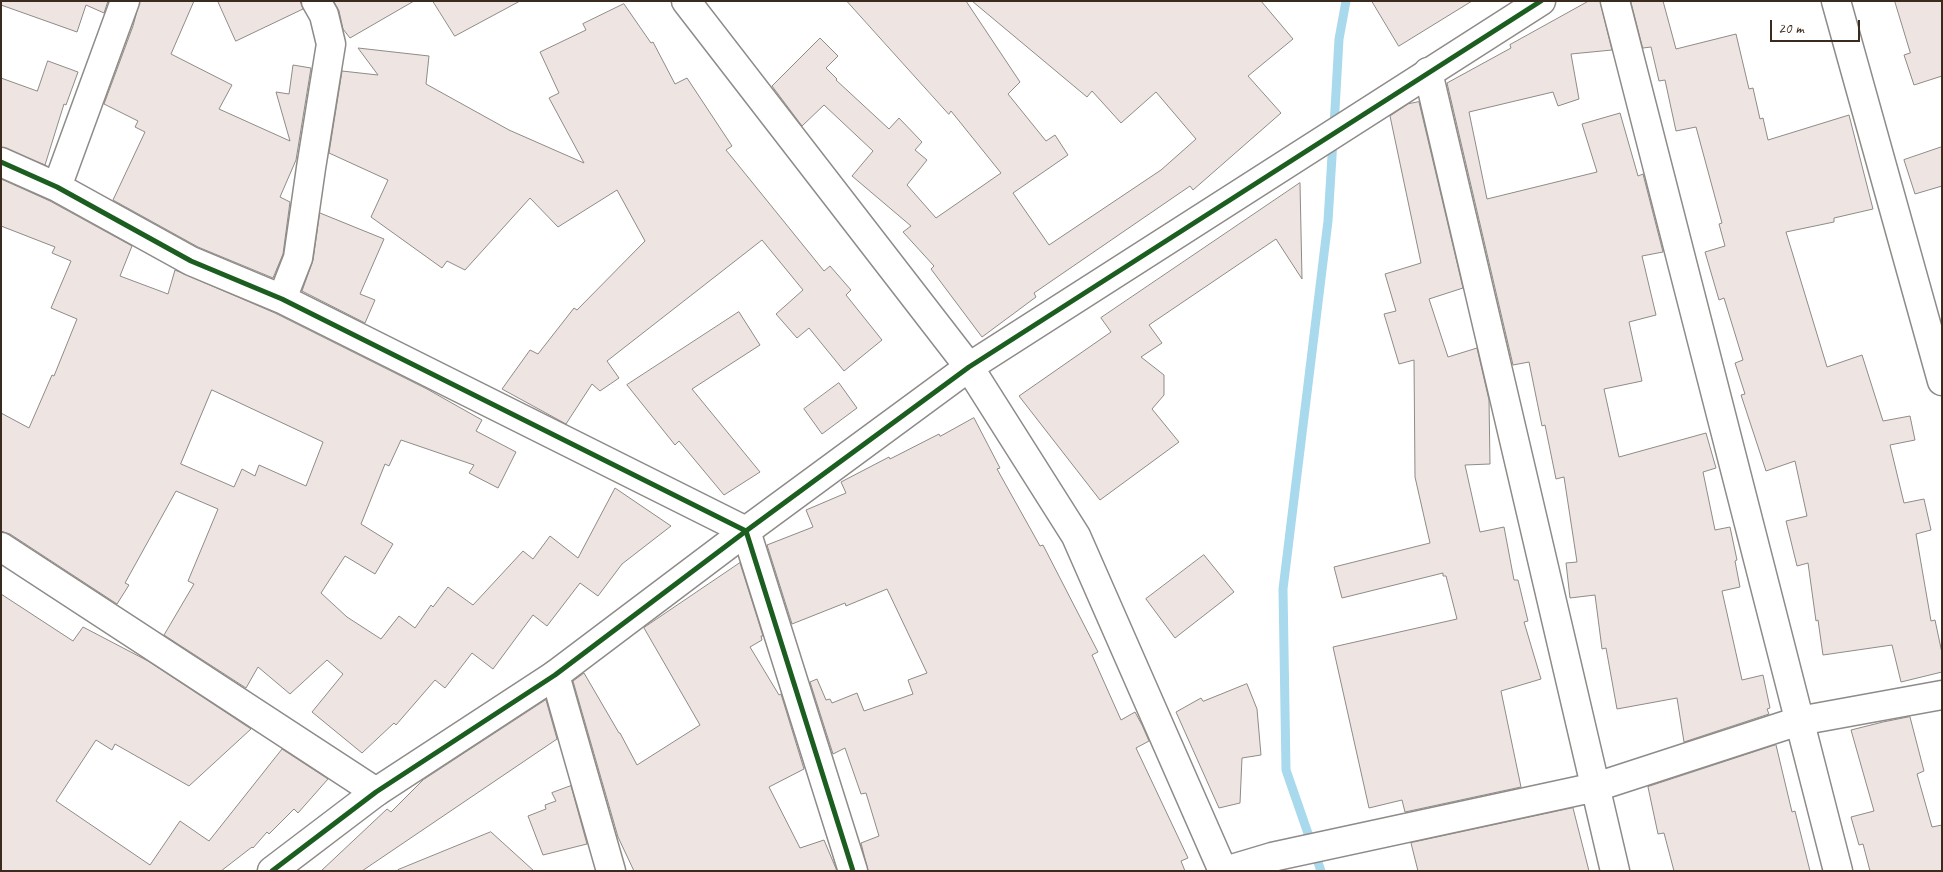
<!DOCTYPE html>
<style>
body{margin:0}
#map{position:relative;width:1943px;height:872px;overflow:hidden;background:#fff;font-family:Caveat,sans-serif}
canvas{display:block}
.frame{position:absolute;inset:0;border:2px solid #3b2a1e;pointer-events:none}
.scale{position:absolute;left:1770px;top:20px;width:90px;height:22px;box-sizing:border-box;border:2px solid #3b2a1e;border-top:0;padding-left:6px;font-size:15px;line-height:18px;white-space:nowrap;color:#3b2a1e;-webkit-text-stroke:4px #fff;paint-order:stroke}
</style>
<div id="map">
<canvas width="1943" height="872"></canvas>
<div class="frame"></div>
<div class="scale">20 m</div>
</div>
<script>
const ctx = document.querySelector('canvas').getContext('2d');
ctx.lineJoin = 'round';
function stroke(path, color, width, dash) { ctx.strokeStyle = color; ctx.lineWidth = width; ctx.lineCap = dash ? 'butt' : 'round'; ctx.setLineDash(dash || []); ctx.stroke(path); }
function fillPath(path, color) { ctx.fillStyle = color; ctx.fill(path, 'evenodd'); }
const stream = new Path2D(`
 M 1334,127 L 1339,39 L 1346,1
 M 1321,871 L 1286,770 L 1283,589 L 1328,221 L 1333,140`);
const building = new Path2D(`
 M 1,1 L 108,1 L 104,13 L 86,5 L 77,32 L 1,5 Z
 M 140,1 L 194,1 L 171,54 L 232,85 L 219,109 L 290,141 L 276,92 L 289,94 L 293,65 L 311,68 L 296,160 L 280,197 L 290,202 L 283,254 L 273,278 L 198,247 L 113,200 L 145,132 L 135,127 L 138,121 L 104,104 L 133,26 Z
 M 218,1 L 300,1 L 303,9 L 236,41 Z
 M 334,1 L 414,1 L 350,38 L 343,29 L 339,11 Z
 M 433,1 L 520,1 L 455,36 Z
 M 847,1 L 966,1 L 1020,82 L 1008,94 L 1046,141 L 1055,135 L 1068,155 L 1013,193 L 1049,245 L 1161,170 L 1196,139 L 1156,92 L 1121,123 L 1092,91 L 1087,97 L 972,1 L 1261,1 L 1293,39 L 1248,76 L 1281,113 L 1193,190 L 1190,186 L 1034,293 L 1036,297 L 982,337 L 931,269 L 934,266 L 903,232 L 911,226 L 852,176 L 873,151 L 824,105 L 802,126 L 772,86 L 820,38 L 838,56 L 826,68 L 837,79 L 836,80 L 889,129 L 899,118 L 922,142 L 915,150 L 927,160 L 907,185 L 936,218 L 1001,173 L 951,111 L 949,114 Z
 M 1372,1 L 1472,1 L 1399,46 Z
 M 1589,1 L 1600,1 L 1612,50 L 1571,54 L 1579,99 L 1558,106 L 1553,92 L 1469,112 L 1487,199 L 1597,172 L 1582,124 L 1620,113 L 1638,176 L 1643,174 L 1663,252 L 1642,256 L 1656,315 L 1629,322 L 1642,381 L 1604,389 L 1619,457 L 1706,433 L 1716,468 L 1703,472 L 1715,530 L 1730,527 L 1737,560 L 1735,561 L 1740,587 L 1722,591 L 1742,680 L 1763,675 L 1770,708 L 1767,709 L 1769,714 L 1684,742 L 1677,698 L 1617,709 L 1606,648 L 1602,649 L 1595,595 L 1570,598 L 1566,563 L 1577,562 L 1564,477 L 1556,479 L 1545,425 L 1542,426 L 1529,362 L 1513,365 L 1447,83 L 1511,48 L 1510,45 Z
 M 1631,1 L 1663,1 L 1676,49 L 1736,34 L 1749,89 L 1753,88 L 1760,119 L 1763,118 L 1768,140 L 1849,115 L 1873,209 L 1834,218 L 1834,222 L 1786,232 L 1827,367 L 1862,355 L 1883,421 L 1910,416 L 1915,440 L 1890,445 L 1904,503 L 1924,499 L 1931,530 L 1916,534 L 1931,621 L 1935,620 L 1942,653 L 1942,672 L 1901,682 L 1892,645 L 1823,655 L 1818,620 L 1816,621 L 1808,563 L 1797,566 L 1786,521 L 1807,516 L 1795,461 L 1766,471 L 1741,395 L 1745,394 L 1735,363 L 1743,360 L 1724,298 L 1719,300 L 1705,252 L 1725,246 L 1719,224 L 1722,223 L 1696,127 L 1676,131 L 1665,80 L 1659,81 L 1651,47 L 1643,48 Z
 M 1895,1 L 1942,1 L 1942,76 L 1914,85 L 1904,55 L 1910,53 Z
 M 624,4 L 651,43 L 653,42 L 675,84 L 687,78 L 732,146 L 726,150 L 824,271 L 830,266 L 851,290 L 846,295 L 882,340 L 844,371 L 809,328 L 797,338 L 776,314 L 803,290 L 762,240 L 607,361 L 619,378 L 600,391 L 592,384 L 566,424 L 502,389 L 530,350 L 538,354 L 574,308 L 577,310 L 645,241 L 617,190 L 558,227 L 530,198 L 465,270 L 447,261 L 442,268 L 371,217 L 388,180 L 329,153 L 342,71 L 378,75 L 358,48 L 429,56 L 426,84 L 509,130 L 584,163 L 549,98 L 559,93 L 540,52 L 586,30 L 583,24 Z
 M 48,61 L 78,72 L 66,105 L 64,104 L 45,165 L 1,147 L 1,78 L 37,91 Z
 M 1419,102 L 1463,288 L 1429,299 L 1448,357 L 1477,348 L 1489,400 L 1490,464 L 1465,465 L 1480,532 L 1504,527 L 1514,580 L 1518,580 L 1528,621 L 1524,622 L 1541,679 L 1501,691 L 1521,787 L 1405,812 L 1402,800 L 1369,808 L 1333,647 L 1457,619 L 1446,576 L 1443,576 L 1443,573 L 1342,598 L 1334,567 L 1430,543 L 1415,477 L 1414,360 L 1399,364 L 1384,314 L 1396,311 L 1385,274 L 1421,263 L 1390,116 L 1408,104 Z
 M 1942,147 L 1942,186 L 1915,194 L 1904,160 Z
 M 1,179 L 50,201 L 132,246 L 120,276 L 168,294 L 175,270 L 275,313 L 427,389 L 482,420 L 476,431 L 516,452 L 498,488 L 469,473 L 474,465 L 401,440 L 389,466 L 385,464 L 361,524 L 393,544 L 375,574 L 345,556 L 321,593 L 347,617 L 381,639 L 399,616 L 415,628 L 431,605 L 433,607 L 448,587 L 473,605 L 523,551 L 533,559 L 550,536 L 578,558 L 615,488 L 671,526 L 622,564 L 598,596 L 580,583 L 547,626 L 533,615 L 493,669 L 472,653 L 445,688 L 435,680 L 396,725 L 394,723 L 362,753 L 312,712 L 343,674 L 327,660 L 290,694 L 258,667 L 246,688 L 164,635 L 194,584 L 188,581 L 218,509 L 176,491 L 125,583 L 129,585 L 117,604 L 10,534 L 1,531 L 1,413 L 29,428 L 52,375 L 54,376 L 77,319 L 51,308 L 71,261 L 52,253 L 55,247 L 1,226 ZM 212,390 L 323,442 L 306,486 L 259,465 L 255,476 L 242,469 L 234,487 L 181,464 Z
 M 1300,183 L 1302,279 L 1276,239 L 1149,325 L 1162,343 L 1141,357 L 1164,375 L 1164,395 L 1152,409 L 1179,442 L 1100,500 L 1019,396 L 1111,332 L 1101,318 Z
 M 320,213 L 384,239 L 360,294 L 375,300 L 365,323 L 302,291 L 313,260 Z
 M 739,312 L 760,345 L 692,389 L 760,472 L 724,495 L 679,441 L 675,445 L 627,385 Z
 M 839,383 L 857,408 L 822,434 L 804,409 Z
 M 974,418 L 1000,468 L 997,469 L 1040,546 L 1043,545 L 1098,652 L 1092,655 L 1121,720 L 1135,712 L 1142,725 L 1149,741 L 1136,748 L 1188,858 L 1181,861 L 1185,871 L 868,871 L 861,843 L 879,836 L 866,793 L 861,794 L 845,748 L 833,754 L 810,682 L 817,679 L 826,700 L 830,699 L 832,703 L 857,693 L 864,711 L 913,694 L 908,680 L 927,673 L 887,589 L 846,606 L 845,603 L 792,624 L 767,545 L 813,527 L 806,510 L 846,493 L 841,482 L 889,457 L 890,459 L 939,434 L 940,436 Z
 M 1204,555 L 1234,592 L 1175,638 L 1146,599 Z
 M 740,563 L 763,636 L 761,636 L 762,640 L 750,647 L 779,695 L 781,694 L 804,769 L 769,787 L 800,848 L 824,840 L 837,871 L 634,871 L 618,837 L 573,681 L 584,673 L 619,733 L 620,733 L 637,765 L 700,725 L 644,628 Z
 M 1,594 L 73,641 L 83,627 L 148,661 L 251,729 L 189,786 L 115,744 L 112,750 L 96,740 L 56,801 L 150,865 L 180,821 L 209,841 L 282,749 L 328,779 L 298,813 L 294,809 L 269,834 L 267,832 L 253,848 L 252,847 L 221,871 L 1,871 Z
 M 1247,684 L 1257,709 L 1261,755 L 1242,758 L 1240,803 L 1219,808 L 1176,712 L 1201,698 L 1203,701 Z
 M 546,700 L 557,739 L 362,871 L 321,871 L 387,809 L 391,812 L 423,780 Z
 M 1910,717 L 1924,771 L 1917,774 L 1932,827 L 1942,825 L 1942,871 L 1870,871 L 1863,844 L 1859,845 L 1851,817 L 1874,811 L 1851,730 L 1883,722 Z
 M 1776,745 L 1792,812 L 1795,811 L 1810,871 L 1674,871 L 1664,833 L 1658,834 L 1648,787 Z
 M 571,786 L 587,844 L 543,855 L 528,816 L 546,809 L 545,805 L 556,801 L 552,793 Z
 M 1573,808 L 1589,871 L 1418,871 L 1411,843 Z
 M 491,832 L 534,871 L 398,871 L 398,870 Z`);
const minor = new Path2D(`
 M 686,1 L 969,367 L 1076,536 L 1223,871
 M 1615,1 L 1838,871
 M 1836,1 L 1942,381
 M 1428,72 L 1615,871
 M 1,162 L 57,187 L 191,261 L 282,299 L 746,531 L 853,871
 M 57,187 L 125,1
 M 282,299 L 298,258 L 311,168 L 331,44 L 324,15 L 316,1
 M 1,547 L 376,792
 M 555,675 L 611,871
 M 1225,871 L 1272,857 L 1596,787 L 1799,721 L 1942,695`);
const tertiary = new Path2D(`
 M 272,871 L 376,792 L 555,675 L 746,531 L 969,367 L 1541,1`);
const cycleway = new Path2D(`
 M 1,162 L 57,187 L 191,261 L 282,299 L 746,531 L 853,871
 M 272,871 L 376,792 L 555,675 L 746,531 L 969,367 L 1541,1`);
stroke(stream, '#a8d9ed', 9);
fillPath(building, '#eee4e1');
stroke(building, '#8e8b88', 1);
stroke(minor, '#8e8b88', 31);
stroke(tertiary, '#8e8b88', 31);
stroke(minor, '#fff', 28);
stroke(tertiary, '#fff', 28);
stroke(cycleway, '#1b5e20', 5);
</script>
